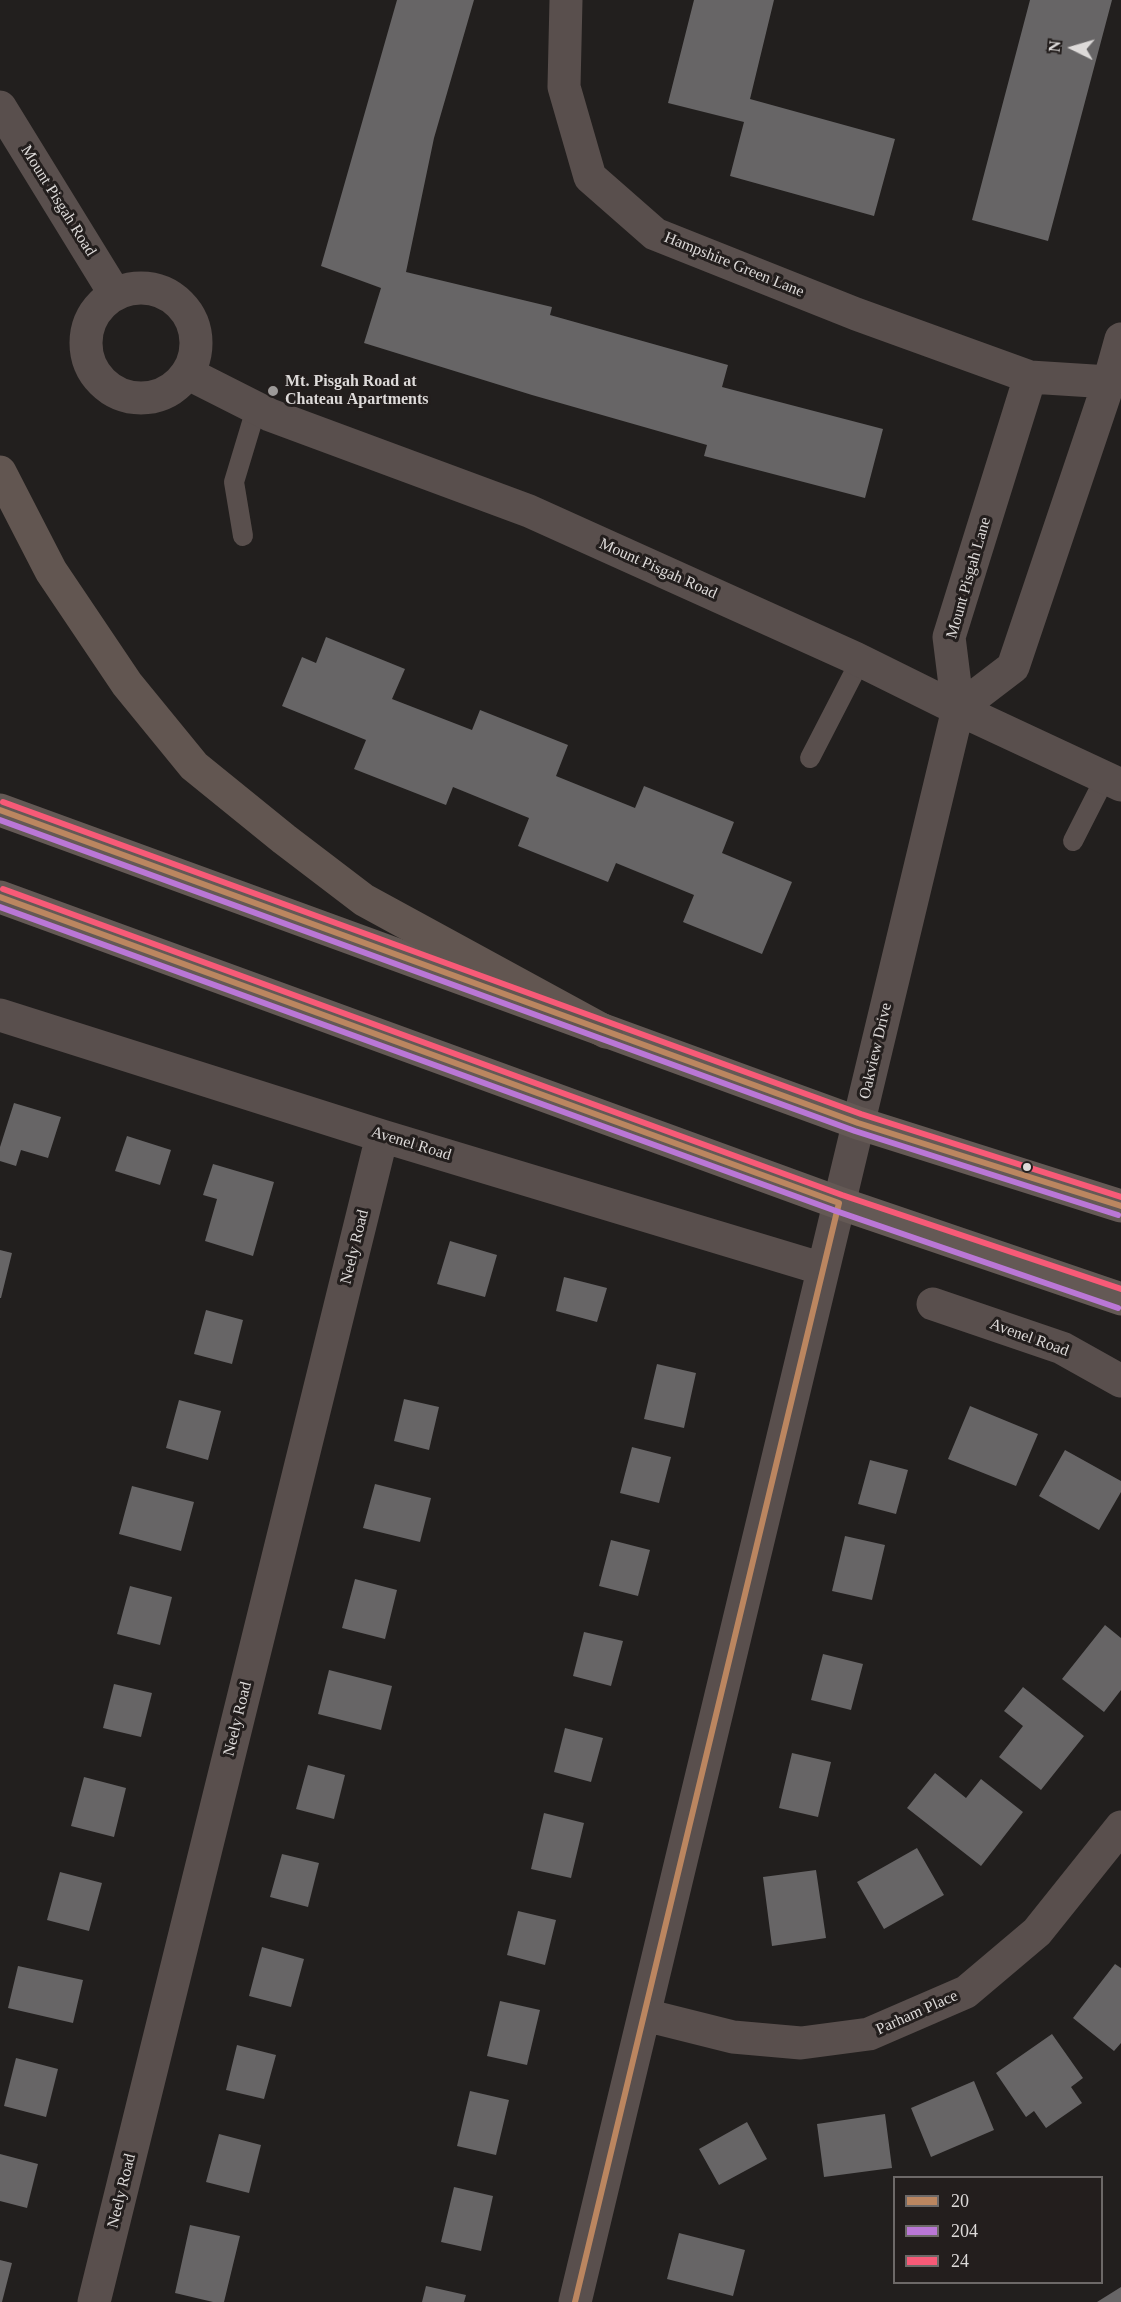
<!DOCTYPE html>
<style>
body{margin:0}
#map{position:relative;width:1121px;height:2302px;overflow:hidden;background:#221f1e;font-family:Georgia,serif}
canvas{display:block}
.legend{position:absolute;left:893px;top:2176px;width:210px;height:108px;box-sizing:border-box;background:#231e1d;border:2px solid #6d6968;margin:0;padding:8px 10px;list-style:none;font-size:18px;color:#dddad9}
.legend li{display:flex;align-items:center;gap:12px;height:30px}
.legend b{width:30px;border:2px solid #6d6968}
.north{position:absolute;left:1043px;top:18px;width:60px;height:60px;-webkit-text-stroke:4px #231e1d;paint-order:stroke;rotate:275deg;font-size:16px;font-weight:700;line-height:24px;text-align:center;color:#dddad9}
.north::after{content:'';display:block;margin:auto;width:21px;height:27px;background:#dddad9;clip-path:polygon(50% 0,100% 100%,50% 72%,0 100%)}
</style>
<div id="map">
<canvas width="1121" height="2302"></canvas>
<ul class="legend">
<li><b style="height:8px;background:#bb8660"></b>20</li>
<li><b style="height:8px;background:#ba77d6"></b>204</li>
<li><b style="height:8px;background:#f75a77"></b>24</li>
</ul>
<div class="north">N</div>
</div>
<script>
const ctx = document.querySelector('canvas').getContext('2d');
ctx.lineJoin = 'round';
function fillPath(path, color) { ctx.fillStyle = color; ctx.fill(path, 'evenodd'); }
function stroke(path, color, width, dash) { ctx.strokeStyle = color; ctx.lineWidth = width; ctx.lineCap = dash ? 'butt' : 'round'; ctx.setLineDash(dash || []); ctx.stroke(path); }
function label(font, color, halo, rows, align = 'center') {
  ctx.font = font + ' Georgia,serif'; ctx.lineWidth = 6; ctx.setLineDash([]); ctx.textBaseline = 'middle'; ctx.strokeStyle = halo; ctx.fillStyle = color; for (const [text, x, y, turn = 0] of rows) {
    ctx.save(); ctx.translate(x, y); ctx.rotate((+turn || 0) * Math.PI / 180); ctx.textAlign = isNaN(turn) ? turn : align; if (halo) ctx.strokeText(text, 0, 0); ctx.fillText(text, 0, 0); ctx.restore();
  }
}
const building = new Path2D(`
 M 397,0 L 474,0 L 434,138 L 406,272 L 552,307 L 550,315 L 728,365 L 722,387 L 883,429 L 865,498 L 704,456 L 707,445 L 532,395 L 364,343 L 381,288 L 321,266 Z
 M 694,0 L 774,0 L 750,99 L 895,139 L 874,216 L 730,176 L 744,122 L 668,103 Z
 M 1030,0 L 1112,0 L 1048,241 L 972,220 Z
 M 326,637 L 405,669 L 392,699 L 472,730 L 480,710 L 568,745 L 556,776 L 635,808 L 644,786 L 734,822 L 722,853 L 792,882 L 762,954 L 683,922 L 694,895 L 616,863 L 608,882 L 518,846 L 529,818 L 453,787 L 446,805 L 354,769 L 366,740 L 282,706 L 302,657 L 316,663 Z
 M 14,1103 L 61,1117 L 48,1158 L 21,1150 L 16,1166 L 0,1161 L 0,1147 Z
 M 127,1136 L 171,1150 L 160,1185 L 115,1171 Z
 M 213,1164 L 274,1182 L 253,1256 L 205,1241 L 217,1199 L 203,1195 Z
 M 450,1241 L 497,1255 L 485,1297 L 437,1284 Z
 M 0,1250 L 12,1253 L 1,1298 L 0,1298 Z
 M 564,1277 L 607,1288 L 597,1322 L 556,1311 Z
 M 206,1310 L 243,1320 L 232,1364 L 194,1354 Z
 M 657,1364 L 696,1373 L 684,1428 L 644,1419 Z
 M 404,1399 L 439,1407 L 429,1450 L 394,1441 Z
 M 179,1400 L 221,1411 L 208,1460 L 166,1448 Z
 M 970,1406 L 1038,1434 L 1016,1486 L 948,1459 Z
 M 632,1447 L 671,1457 L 659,1503 L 620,1493 Z
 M 1065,1450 L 1121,1481 L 1121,1492 L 1099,1530 L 1039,1496 Z
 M 870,1460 L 908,1470 L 896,1514 L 858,1504 Z
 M 375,1484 L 431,1498 L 420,1542 L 363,1528 Z
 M 132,1486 L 194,1502 L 181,1551 L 119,1534 Z
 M 845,1536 L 885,1545 L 872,1600 L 832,1591 Z
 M 611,1540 L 650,1550 L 638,1596 L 599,1586 Z
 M 355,1579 L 397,1590 L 385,1639 L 342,1628 Z
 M 130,1586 L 172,1597 L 160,1645 L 117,1634 Z
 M 1105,1625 L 1121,1638 L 1121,1690 L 1104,1712 L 1062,1679 Z
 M 584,1632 L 623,1641 L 611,1686 L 573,1676 Z
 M 823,1654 L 863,1664 L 851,1710 L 811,1700 Z
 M 329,1670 L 392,1686 L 381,1730 L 318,1714 Z
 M 114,1684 L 152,1693 L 141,1737 L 103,1728 Z
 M 1023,1687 L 1084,1736 L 1041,1790 L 999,1757 L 1023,1726 L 1004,1711 Z
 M 565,1728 L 603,1738 L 591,1782 L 554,1772 Z
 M 792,1753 L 831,1762 L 818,1817 L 779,1808 Z
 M 308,1765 L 345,1775 L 334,1819 L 296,1809 Z
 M 935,1773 L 966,1798 L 981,1779 L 1023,1812 L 981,1866 L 907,1808 Z
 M 84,1777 L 126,1788 L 114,1837 L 71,1826 Z
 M 544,1813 L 584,1823 L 571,1878 L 531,1869 Z
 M 917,1848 L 944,1895 L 884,1929 L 857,1882 Z
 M 282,1854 L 319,1863 L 308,1907 L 270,1897 Z
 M 816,1870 L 826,1938 L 772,1946 L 763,1877 Z
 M 60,1872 L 102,1883 L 89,1931 L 47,1920 Z
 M 518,1911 L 556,1920 L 545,1965 L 507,1955 Z
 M 262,1947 L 304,1959 L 291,2007 L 249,1996 Z
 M 1115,1964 L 1121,1968 L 1121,2043 L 1114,2051 L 1073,2018 Z
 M 18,1966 L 83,1980 L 73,2023 L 8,2008 Z
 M 500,2001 L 540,2010 L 527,2065 L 487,2056 Z
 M 1052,2034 L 1083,2078 L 1071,2087 L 1082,2103 L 1046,2128 L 1034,2111 L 1026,2117 L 996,2073 Z
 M 237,2045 L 276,2055 L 264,2099 L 226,2090 Z
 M 16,2058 L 58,2069 L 46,2117 L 4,2106 Z
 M 974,2081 L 994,2130 L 931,2157 L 911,2108 Z
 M 470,2091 L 509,2100 L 496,2155 L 457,2146 Z
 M 885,2114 L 892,2168 L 824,2177 L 817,2124 Z
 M 747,2122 L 767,2159 L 719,2185 L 699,2149 Z
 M 219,2134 L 261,2145 L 249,2193 L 206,2182 Z
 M 0,2154 L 38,2164 L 27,2208 L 0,2201 Z
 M 454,2187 L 493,2196 L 481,2251 L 441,2242 Z
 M 190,2225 L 240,2236 L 224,2302 L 213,2302 L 175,2293 Z
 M 679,2233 L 745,2250 L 733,2296 L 667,2279 Z
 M 0,2260 L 12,2263 L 2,2302 L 0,2302 Z
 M 426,2286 L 466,2295 L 464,2302 L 422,2302 Z
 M 1121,2287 L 1121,2302 L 1097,2302 Z`);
const service = new Path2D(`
 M 243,536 L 234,482 L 256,409
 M 810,758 L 860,661
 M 1073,841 L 1105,778`);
const minor = new Path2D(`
 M 566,0 L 564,87 L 590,177 L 655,234 L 856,314 L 1030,377 L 1109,382 L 1121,339
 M 0,107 L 115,294
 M86 343a55 55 0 1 1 110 0a55 55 0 1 1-110 0Z
 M 187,373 L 270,415 L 529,511 L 855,658 L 958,709 L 1121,785
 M 958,709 L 1013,667 L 1109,382
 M 0,1015 L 382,1136 L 823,1269
 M 933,1304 L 1062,1348 L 1121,1381
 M 645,2015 L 733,2037 L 801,2043 L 869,2034 L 966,1992 L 1037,1932 L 1121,1827
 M 94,2302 L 382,1136
 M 575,2302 L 958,709 L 949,637 L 1030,377`);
const primary = new Path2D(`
 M 0,810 L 858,1123 L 1121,1206
 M 0,897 L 839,1203 L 1121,1299`);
const motorway = new Path2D(`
 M 0,472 L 51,571 L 127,684 L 194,766 L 284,839 L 364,900 L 606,1032`);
const bus1 = new Path2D(`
 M 0,810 L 858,1123 L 1121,1206
 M 0,897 L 839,1203 L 575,2302`);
const bus2 = new Path2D(`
 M 0,820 L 855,1131 L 1118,1215
 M 0,907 L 836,1211 L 1118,1308`);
const bus3 = new Path2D(`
 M 3,802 L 861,1114 L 1121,1197
 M 3,889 L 842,1195 L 1121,1289`);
const markers = [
 [273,391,6,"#9c9998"],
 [1027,1167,5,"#dddad9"]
];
const streetNames = [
 ["Mount Pisgah Road",58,201,58],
 ["Hampshire Green Lane",734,265,22],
 ["Mount Pisgah Road",658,569,24],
 ["Mount Pisgah Lane",969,578,-74],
 ["Oakview Drive",876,1051,-77],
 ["Avenel Road",411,1144,17],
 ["Neely Road",355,1247,-76],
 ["Avenel Road",1029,1338,20],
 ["Neely Road",238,1719,-76],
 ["Parham Place",917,2013,-24],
 ["Neely Road",122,2191,-76]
];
const poiNames = [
 ["Mt. Pisgah Road at",285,382],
 ["Chateau Apartments",285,400]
];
fillPath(building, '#676566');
stroke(service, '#594f4d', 20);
stroke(minor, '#594f4d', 33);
stroke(primary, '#645955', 33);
stroke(motorway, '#625651', 33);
stroke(bus1, '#bb8660', 6);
stroke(bus2, '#ba77d6', 6);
stroke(bus3, '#f75a77', 6);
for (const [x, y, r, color] of markers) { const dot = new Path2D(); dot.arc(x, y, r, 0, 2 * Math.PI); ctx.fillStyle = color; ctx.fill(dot); stroke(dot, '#231e1d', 2); }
label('16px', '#dddad9', '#231e1d', streetNames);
label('bold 16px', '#dddad9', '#231e1d', poiNames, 'left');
</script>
